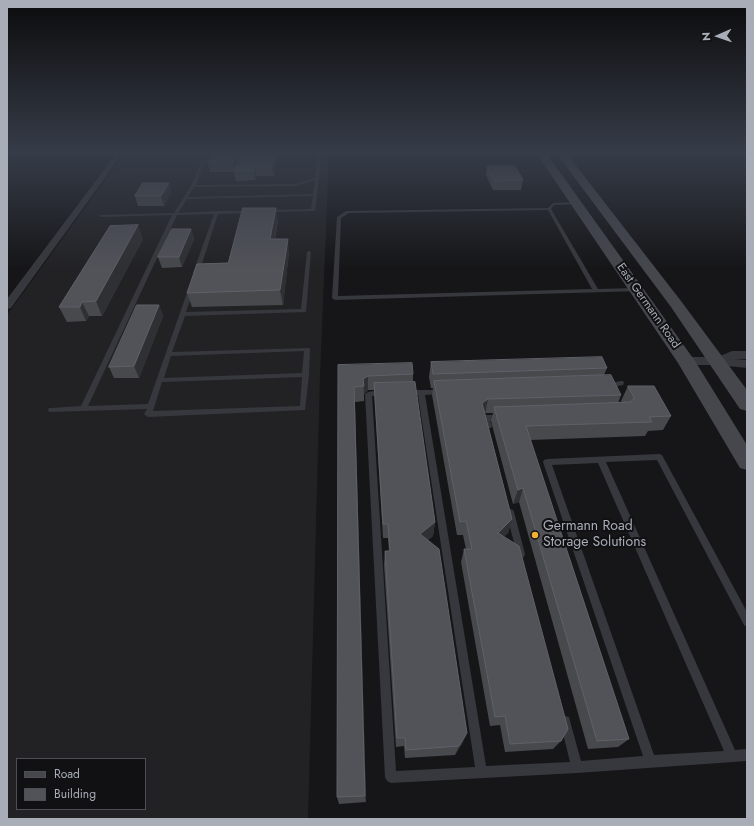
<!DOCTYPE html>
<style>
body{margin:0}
#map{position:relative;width:754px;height:826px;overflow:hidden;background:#161618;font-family:Jost,sans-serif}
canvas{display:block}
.frame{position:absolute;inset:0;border:8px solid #a8adb8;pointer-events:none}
.legend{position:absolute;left:16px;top:758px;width:130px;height:52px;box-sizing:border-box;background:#111113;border:1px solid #4d4f55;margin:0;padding:5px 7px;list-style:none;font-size:12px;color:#a8adb8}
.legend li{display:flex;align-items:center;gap:8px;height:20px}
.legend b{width:20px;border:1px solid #4d4f55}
.north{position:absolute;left:698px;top:16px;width:40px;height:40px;-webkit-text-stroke:3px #111113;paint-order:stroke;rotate:268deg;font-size:11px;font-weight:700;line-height:16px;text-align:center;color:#a8adb8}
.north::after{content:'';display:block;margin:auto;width:14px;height:18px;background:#a8adb8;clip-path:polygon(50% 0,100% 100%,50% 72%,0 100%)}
</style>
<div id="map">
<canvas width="754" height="826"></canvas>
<div class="frame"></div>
<ul class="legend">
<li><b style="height:5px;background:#45474d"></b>Road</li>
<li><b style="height:11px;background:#525359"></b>Building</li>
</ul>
<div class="north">N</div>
</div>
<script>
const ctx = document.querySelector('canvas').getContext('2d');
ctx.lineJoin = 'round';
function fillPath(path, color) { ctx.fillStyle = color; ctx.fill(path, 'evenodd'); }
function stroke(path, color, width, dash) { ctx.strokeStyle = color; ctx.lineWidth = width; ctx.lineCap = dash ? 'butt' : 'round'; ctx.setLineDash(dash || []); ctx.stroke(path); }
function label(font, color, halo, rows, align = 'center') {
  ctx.font = font + ' Jost,sans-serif'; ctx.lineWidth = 4; ctx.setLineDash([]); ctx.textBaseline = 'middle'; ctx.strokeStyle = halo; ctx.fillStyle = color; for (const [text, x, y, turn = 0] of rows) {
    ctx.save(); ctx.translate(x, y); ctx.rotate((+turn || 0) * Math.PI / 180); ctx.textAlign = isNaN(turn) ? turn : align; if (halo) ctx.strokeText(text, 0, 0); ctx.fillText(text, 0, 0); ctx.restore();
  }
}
const built = new Path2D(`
 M 124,154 L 329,154 L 320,376 L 308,819 L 7,819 L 7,315 ZM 17,759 L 145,759 L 145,809 L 17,809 Z`);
const lane = new Path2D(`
 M 318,154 L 322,154 L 319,177 L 320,178 L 319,179 L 315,211 L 269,212 L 267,211 L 269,210 L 311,209 L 313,196 L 187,199 L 178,213 L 217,211 L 250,211 L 252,212 L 250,213 L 218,214 L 199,273 L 196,275 L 193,273 L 214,214 L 177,215 L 88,406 L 148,404 L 189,287 L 193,287 L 194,288 L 186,312 L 301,309 L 307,252 L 309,251 L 311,252 L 306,312 L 185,316 L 172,352 L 309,348 L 310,349 L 309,375 L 305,410 L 148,417 L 144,414 L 147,409 L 49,412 L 48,410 L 49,408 L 51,408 L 81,406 L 172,215 L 101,217 L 99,216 L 101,215 L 174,213 L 191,186 L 203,157 L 138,159 L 136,158 L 137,157 L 221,155 L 221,157 L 206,157 L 196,185 L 295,184 L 315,178 ZM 315,180 L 313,194 L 188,197 L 194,187 L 295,186 ZM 304,351 L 302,373 L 164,378 L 171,356 ZM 302,377 L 300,406 L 153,411 L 162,382 Z
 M 576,202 L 578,203 L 578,204 L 554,205 L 551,209 L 598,289 L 638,288 L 640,289 L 640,291 L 335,300 L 332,298 L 337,217 L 346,211 L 548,208 L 553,203 ZM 548,210 L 592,289 L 338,296 L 341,218 L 349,213 Z
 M 621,381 L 623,381 L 624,383 L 623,385 L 608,388 L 605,386 L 606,384 Z
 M 419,390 L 441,390 L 444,392 L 441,394 L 425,395 L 486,766 L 570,762 L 560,721 L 561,717 L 565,716 L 569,717 L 570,721 L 581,761 L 643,756 L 543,462 L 544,460 L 547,459 L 659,454 L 662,455 L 747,612 L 747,627 L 744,625 L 657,460 L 606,462 L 735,750 L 747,749 L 747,761 L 577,773 L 391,783 L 387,781 L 385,777 L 365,394 C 369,390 382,390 386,394 L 383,396 L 372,396 L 396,771 L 475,767 L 418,395 L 408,395 L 405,393 L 408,391 ZM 598,463 L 724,751 L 654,755 L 552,465 Z
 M 485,415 L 501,415 L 505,418 L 501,421 L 490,421 L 492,426 L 491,428 L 485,428 L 481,418 Z
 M 510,509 L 513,510 L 514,512 L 525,554 L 524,557 L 521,558 L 518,557 L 517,554 L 506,512 L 507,510 Z`);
const street = new Path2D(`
 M 116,154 L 122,154 L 11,308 L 7,309 L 7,299 Z
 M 732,351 L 747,351 L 747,359 L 734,359 L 747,360 L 747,368 L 718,365 L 686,365 L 682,364 L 680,361 L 682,358 L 686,357 L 718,357 Z`);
const secondary = new Path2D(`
 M 537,154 L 547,154 L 695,361 L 747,445 L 747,470 L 740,468 L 678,363 Z
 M 557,154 L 567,154 L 681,301 L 747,390 L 747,411 L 740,409 L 671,307 Z`);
const wall = new Path2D(`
 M 213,154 L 239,154 L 240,157 L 250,154 L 278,154 L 279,155 L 274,176 L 256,176 L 255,180 L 236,181 L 234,172 L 210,172 L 208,163 Z
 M 487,166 L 523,180 L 521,190 L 493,190 L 486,175 Z
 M 169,183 L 171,192 L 164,206 L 138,206 L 135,196 Z
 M 278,221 L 275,239 L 289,252 L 283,305 L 192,307 L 187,293 L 228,263 Z
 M 191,229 L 194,239 L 182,267 L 162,268 L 158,257 Z
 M 143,239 L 102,316 L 89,316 L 86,321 L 67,322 L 59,307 Z
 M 159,305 L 163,316 L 139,378 L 114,378 L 109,367 Z
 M 431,362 L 607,368 L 604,375 L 621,395 L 618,403 L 622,403 L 621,401 L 628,386 L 671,416 L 663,430 L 648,431 L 645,436 L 530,440 L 629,739 L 618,747 L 588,749 L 519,502 L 513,504 L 491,421 L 493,413 L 485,413 L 512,519 L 508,533 L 504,536 L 561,741 L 553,749 L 505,752 L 500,725 L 490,726 L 461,562 L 464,549 L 466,549 L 463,535 L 457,535 L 432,395 L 433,388 L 431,388 L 429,377 Z
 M 338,365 L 413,374 L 413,382 L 435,522 L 433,536 L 428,540 L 463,742 L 455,755 L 405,758 L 404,746 L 396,747 L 384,565 L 385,551 L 389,551 L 388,538 L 383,538 L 374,390 L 368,390 L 364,394 L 364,401 L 355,402 L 366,802 L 339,804 L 337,797 Z`);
const shadedWall = new Path2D(`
 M 237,154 L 239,154 L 240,158 L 235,172 L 233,163 Z
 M 276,154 L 278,154 L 279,155 L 274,176 L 272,167 Z
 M 255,167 L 256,176 L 255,180 L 254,171 Z
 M 169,183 L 171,192 L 164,206 L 161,196 Z
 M 276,208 L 278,221 L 272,253 L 270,239 Z
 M 138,225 L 143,239 L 102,316 L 96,301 Z
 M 191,229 L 194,239 L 182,267 L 179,257 Z
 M 288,239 L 289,252 L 283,305 L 280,290 Z
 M 82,302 L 89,316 L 86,321 L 80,307 Z
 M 159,305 L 163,316 L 139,378 L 134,366 Z
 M 368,376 L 368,390 L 364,394 L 363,379 Z
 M 488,399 L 485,414 L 482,403 Z
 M 355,402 L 366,802 L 365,796 Z
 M 523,488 L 519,502 L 513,504 L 518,490 Z
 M 512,519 L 508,533 L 494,546 L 498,533 Z
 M 435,522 L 433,536 L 419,548 L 420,534 Z
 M 467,733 L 463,742 L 455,755 L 459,746 Z`);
const building = new Path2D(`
 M 213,154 L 237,154 L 233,163 L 208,163 Z
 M 250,154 L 276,154 L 272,167 L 255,167 L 254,171 L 234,171 L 240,156 Z
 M 487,166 L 515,166 L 523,180 L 494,181 Z
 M 143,183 L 169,183 L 161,196 L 135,196 Z
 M 243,208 L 276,208 L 270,239 L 288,239 L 280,290 L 187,293 L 197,264 L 228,263 Z
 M 138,225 L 96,301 L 82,302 L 80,307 L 59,307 L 110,226 Z
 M 172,229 L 191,229 L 179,257 L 158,257 Z
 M 137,305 L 159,305 L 134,366 L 109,367 Z
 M 602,357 L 607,368 L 433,374 L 431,362 Z
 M 412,363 L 413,374 L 368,376 L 363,379 L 364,386 L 354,387 L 365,796 L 337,797 L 338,365 Z
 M 611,375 L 621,395 L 488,399 L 482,403 L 512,519 L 498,533 L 519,546 L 568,729 L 561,741 L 510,744 L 505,716 L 495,717 L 464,549 L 472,549 L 466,521 L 460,522 L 434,381 Z
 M 415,382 L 435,522 L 420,534 L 439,549 L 467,733 L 459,746 L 406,750 L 405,738 L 397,738 L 385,551 L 390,551 L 389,538 L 388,524 L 383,524 L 374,383 Z
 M 628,386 L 654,386 L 671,416 L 649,417 L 652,422 L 526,426 L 629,739 L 597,741 L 523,488 L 518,490 L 494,407 L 631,402 L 634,398 Z`);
const markers = [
 [535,535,4,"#f2b134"]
];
const streetNames = [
 ["East Germann Road",648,306,55]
];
const nearPoinames = [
 ["Germann Road",543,527],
 ["Storage Solutions",543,543]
];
fillPath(built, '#222225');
fillPath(lane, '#37383d');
fillPath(street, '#37383d');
fillPath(secondary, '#45474d');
fillPath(wall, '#47494d');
fillPath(shadedWall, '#2f3033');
fillPath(building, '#525359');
stroke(building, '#5f6168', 1);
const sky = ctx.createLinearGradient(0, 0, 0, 269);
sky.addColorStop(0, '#0c0c0d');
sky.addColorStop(0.57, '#363c48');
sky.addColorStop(1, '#363c4800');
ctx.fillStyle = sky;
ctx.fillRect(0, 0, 754, 269);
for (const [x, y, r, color] of markers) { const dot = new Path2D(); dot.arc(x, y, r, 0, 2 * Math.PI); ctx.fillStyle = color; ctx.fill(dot); stroke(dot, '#111113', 1.5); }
label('12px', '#a8adb8', '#111113', streetNames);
label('14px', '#a8adb8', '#111113', nearPoinames, 'left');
</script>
